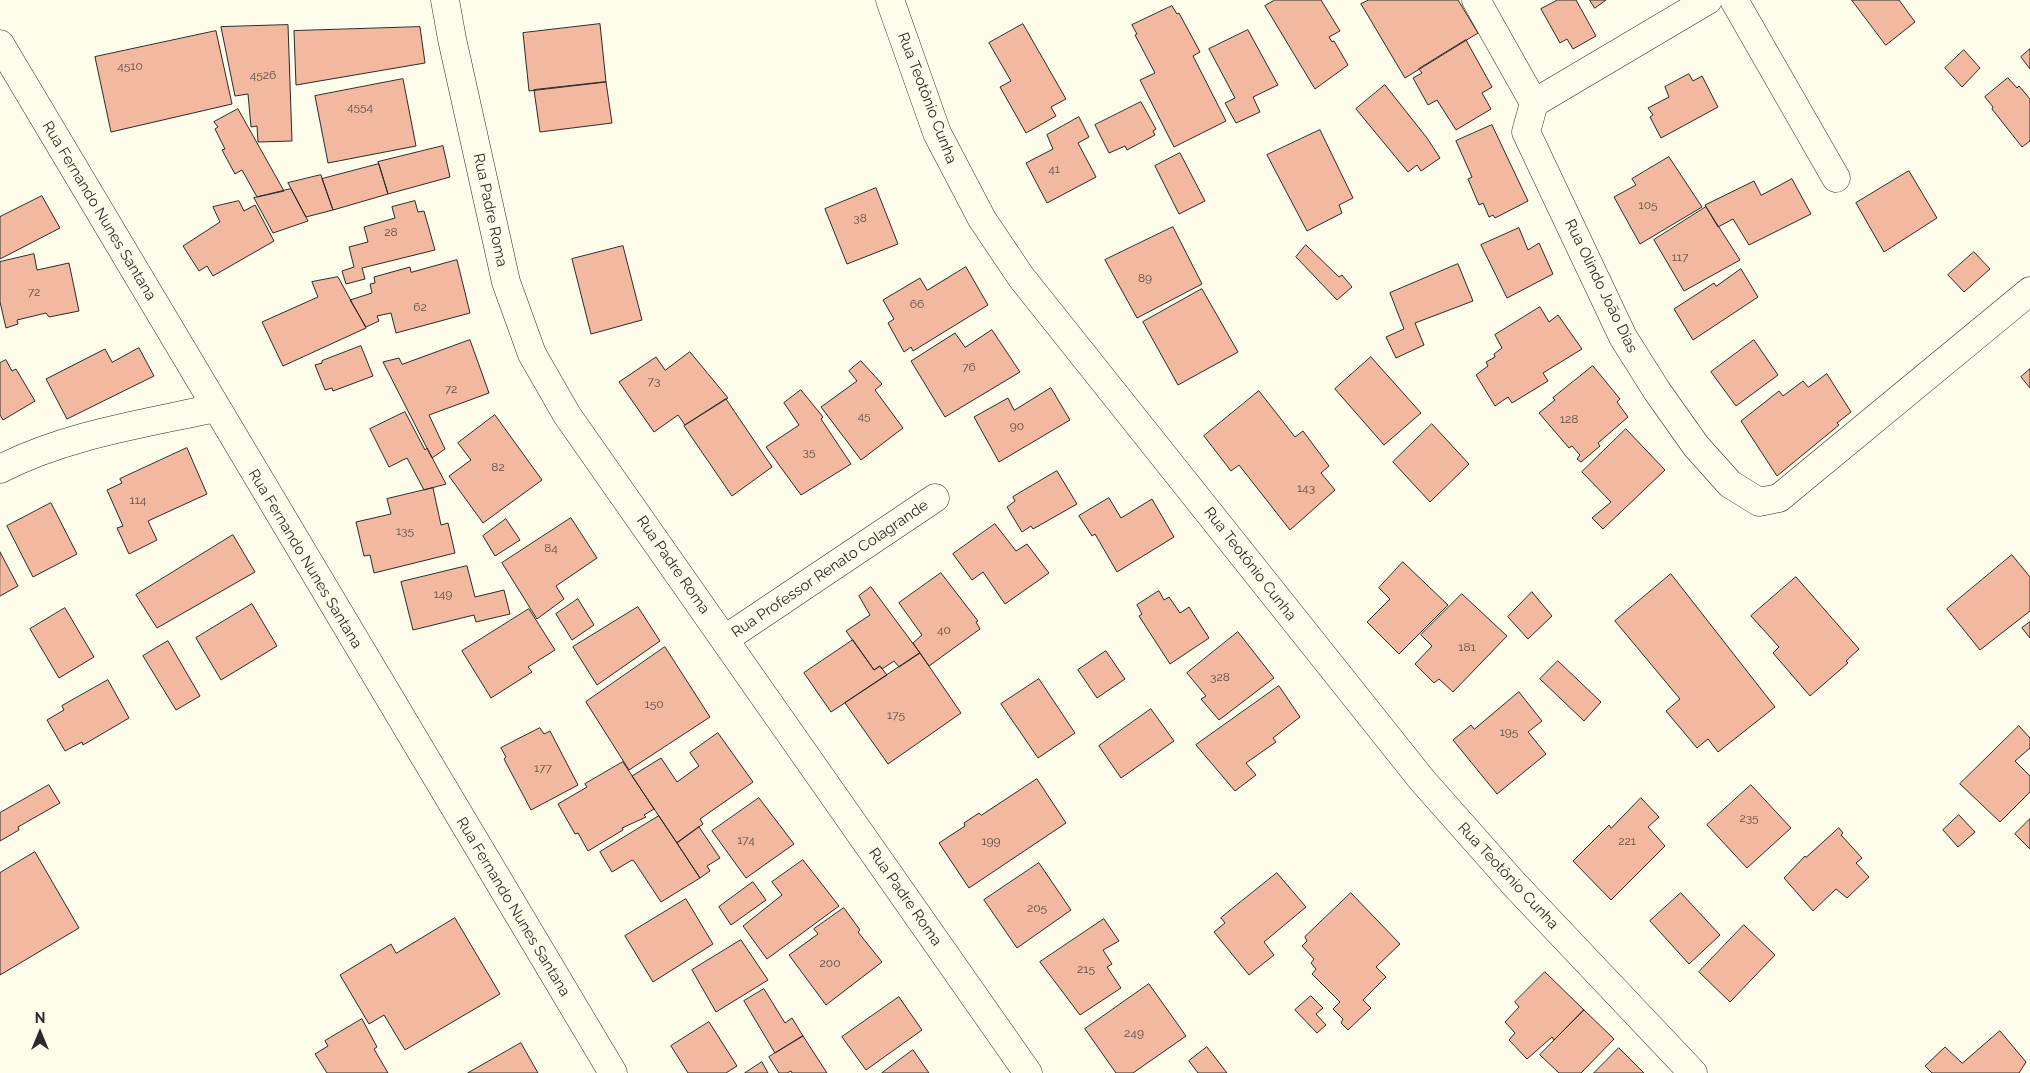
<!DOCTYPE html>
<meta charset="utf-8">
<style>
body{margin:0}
#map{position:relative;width:2030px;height:1073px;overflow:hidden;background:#fdfbea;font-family:Raleway,sans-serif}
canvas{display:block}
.north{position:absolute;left:15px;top:1008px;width:50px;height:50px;-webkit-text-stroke:4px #fdfbea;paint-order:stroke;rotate:0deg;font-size:14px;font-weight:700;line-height:20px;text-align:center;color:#2b2b2b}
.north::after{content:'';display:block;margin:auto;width:18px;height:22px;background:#2b2b2b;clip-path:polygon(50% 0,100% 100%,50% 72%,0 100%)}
</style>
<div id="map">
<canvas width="2030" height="1073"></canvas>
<div class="north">N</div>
</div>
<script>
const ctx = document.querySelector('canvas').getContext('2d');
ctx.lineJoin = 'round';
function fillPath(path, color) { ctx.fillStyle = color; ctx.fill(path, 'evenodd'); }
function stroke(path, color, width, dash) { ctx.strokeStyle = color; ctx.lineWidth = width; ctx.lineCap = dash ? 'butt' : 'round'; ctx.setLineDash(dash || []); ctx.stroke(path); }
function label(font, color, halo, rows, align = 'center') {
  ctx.font = font + ' Raleway,sans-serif'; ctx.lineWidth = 4; ctx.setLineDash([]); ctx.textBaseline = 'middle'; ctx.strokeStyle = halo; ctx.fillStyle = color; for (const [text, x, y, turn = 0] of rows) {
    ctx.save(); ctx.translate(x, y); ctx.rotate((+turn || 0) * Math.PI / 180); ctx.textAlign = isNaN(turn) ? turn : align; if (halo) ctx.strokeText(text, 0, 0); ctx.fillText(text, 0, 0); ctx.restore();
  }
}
const building = new Path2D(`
 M 1275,0 L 1321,0 L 1340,31 L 1329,37 L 1332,42 L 1334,41 L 1348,65 L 1315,89 L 1265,6 Z
 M 1369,0 L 1458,0 L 1478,33 L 1405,78 L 1361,4 Z
 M 1558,0 L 1576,0 L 1596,36 L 1573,49 L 1567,39 L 1560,43 L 1541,9 Z
 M 1590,0 L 1606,0 L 1595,8 Z
 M 1852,0 L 1899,0 L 1915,22 L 1886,45 Z
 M 1172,6 L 1177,14 L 1179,13 L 1200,52 L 1193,56 L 1226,121 L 1174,147 L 1140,80 L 1155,73 L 1135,35 L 1137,34 L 1132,25 Z
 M 600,24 L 606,82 L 529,91 L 523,33 Z
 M 1023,24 L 1066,99 L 1051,107 L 1056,116 L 1026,133 L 1000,87 L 1011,81 L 989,43 Z
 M 288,25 L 292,141 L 258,142 L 257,126 L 251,127 L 248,94 L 235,96 L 221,27 Z
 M 420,27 L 425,63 L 296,85 L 294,31 Z
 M 1248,30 L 1278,85 L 1253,97 L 1260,112 L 1236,123 L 1225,103 L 1235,98 L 1209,49 Z
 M 216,31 L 232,104 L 111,132 L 95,57 Z
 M 1466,40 L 1492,87 L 1482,93 L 1491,109 L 1456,130 L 1437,100 L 1428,105 L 1413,78 L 1422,73 L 1419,69 Z
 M 2030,49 L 2030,69 L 2021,57 Z
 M 1964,50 L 1980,68 L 1962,87 L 1945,68 Z
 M 1689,74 L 1693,81 L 1702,76 L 1718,107 L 1661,138 L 1650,117 L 1653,115 L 1648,108 L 1669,97 L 1665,87 Z
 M 2008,78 L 2017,88 L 2019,86 L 2030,99 L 2030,141 L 2022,147 L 1992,109 L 1993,107 L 1985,97 Z
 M 403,79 L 416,146 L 328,163 L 315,96 Z
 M 606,82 L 612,123 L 540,132 L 534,90 Z
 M 1385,85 L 1427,138 L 1440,158 L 1421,171 L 1417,165 L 1408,172 L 1356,109 Z
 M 1141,102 L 1156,129 L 1153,131 L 1155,135 L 1127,150 L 1125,146 L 1109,153 L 1095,125 Z
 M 238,109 L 284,191 L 257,197 L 242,170 L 235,174 L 222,150 L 225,149 L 215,129 L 218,127 L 214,122 Z
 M 1079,117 L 1089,137 L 1078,143 L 1096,177 L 1047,203 L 1026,163 L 1053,149 L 1047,135 Z
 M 1492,125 L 1528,201 L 1495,218 L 1493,215 L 1489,217 L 1483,203 L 1479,205 L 1468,179 L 1472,177 L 1456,141 Z
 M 1320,130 L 1353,198 L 1339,205 L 1342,213 L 1307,231 L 1267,155 Z
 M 443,146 L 450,177 L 388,194 L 378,162 Z
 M 1180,153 L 1205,201 L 1179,214 L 1155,166 Z
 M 1669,157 L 1702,207 L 1640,244 L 1614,197 L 1636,185 L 1632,179 Z
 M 379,164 L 388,194 L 333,210 L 322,179 Z
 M 1909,171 L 1937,218 L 1884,252 L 1856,203 Z
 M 321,175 L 333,210 L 306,217 L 288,183 Z
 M 1792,179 L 1811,214 L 1749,245 L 1733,219 L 1718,227 L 1705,205 L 1754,181 L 1761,195 Z
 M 876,188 L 898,244 L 847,264 L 825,209 Z
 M 291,189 L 308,221 L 273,233 L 254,198 Z
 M 42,196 L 60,228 L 0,259 L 0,217 Z
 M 239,201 L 244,211 L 255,205 L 274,241 L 213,276 L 207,266 L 199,271 L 183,246 L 220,222 L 213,207 Z
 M 415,201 L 418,212 L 424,211 L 435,250 L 362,268 L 365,279 L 346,284 L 342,271 L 354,267 L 349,247 L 368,242 L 364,227 L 395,218 L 392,207 Z
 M 1706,207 L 1740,260 L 1684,291 L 1654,240 Z
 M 1173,227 L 1202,284 L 1137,318 L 1105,260 Z
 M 1519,228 L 1528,250 L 1539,243 L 1553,274 L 1507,298 L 1481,245 Z
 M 1306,245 L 1339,277 L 1342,275 L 1352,287 L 1337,300 L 1296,257 Z
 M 623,246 L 642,320 L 591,334 L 572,259 Z
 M 1974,252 L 1990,269 L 1964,292 L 1948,275 Z
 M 34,254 L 37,270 L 69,263 L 79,311 L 49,317 L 46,313 L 17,320 L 18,324 L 6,328 L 0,302 L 0,262 Z
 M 457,260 L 470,313 L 396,333 L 391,313 L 377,316 L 379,321 L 366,327 L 350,300 L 372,293 L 370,284 L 375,283 L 374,277 L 410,267 L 411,272 Z
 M 1458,264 L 1473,301 L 1415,323 L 1424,345 L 1396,358 L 1386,337 L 1404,329 L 1390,293 Z
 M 966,267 L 988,305 L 913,351 L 911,347 L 904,352 L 888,323 L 894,319 L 883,300 L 920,278 L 927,290 Z
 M 1741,269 L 1758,297 L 1693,340 L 1674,309 L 1714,283 L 1716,286 Z
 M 338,277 L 366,328 L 283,366 L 262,322 L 318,297 L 312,282 Z
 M 1202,289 L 1238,352 L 1178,385 L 1143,322 Z
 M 1540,307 L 1549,322 L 1558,315 L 1582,349 L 1543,373 L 1548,381 L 1512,403 L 1508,397 L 1495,406 L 1476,375 L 1488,366 L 1486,362 L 1495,357 L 1494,354 L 1502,348 L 1495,335 Z
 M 992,330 L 1020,372 L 945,417 L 911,361 L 955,333 L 965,347 Z
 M 470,340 L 489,393 L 429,415 L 445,449 L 432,458 L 383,362 L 399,358 L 402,364 Z
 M 1754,340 L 1778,375 L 1736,406 L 1711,372 Z
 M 361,346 L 373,376 L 333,391 L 332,388 L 325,390 L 315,365 L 322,363 L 322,361 Z
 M 139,348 L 154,376 L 67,419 L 46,379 L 105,349 L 112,362 Z
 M 690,352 L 728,398 L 685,425 L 678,415 L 654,432 L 619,382 L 656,357 L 665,370 Z
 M 1371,357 L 1421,413 L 1384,445 L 1335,389 Z
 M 6,360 L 12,371 L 16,369 L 35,401 L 3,420 L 0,415 L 0,363 Z
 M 861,361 L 882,384 L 875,390 L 903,428 L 861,460 L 821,407 L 857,381 L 849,371 Z
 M 1593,366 L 1620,399 L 1617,402 L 1628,417 L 1598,443 L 1600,446 L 1581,462 L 1577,459 L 1580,455 L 1572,446 L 1569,448 L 1539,413 L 1555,400 L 1553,398 Z
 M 2030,369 L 2030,388 L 2021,377 Z
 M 1827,374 L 1851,412 L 1837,423 L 1839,425 L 1777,476 L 1741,421 L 1779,391 L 1783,396 L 1803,381 L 1808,387 Z
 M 1051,388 L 1070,420 L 999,462 L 974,417 L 1008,398 L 1014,410 Z
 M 801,390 L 823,417 L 821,419 L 851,464 L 801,495 L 766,447 L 799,425 L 784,403 Z
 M 1259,391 L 1295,437 L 1303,431 L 1329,466 L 1321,473 L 1335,490 L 1290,530 L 1239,465 L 1231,471 L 1204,436 Z
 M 726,399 L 772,467 L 732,496 L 684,426 Z
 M 405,412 L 425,450 L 427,448 L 446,484 L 424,490 L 407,458 L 389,467 L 370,429 Z
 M 495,415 L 542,480 L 483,523 L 449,476 L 471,460 L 458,443 Z
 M 1432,424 L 1469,464 L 1430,502 L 1393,462 Z
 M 1626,429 L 1665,470 L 1603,529 L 1592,518 L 1611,502 L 1582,472 Z
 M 187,448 L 207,494 L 148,521 L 157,540 L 129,554 L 117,528 L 123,526 L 107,490 L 122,483 L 120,479 Z
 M 1057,471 L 1077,504 L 1033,529 L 1031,526 L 1022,532 L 1007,507 L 1015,501 L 1013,497 Z
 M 433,488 L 441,525 L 448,523 L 455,553 L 374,573 L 370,555 L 364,556 L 356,522 L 391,514 L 387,499 Z
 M 1109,498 L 1121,518 L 1152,499 L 1174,537 L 1117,572 L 1095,534 L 1092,536 L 1079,516 Z
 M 51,503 L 77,554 L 33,577 L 7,526 Z
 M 571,518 L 597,558 L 556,586 L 564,599 L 537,619 L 502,563 Z
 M 506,519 L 520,540 L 495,556 L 483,536 Z
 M 995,524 L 1016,551 L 1027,544 L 1049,573 L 1005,604 L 983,572 L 972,580 L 953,554 Z
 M 233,535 L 255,572 L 157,628 L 136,595 Z
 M 0,552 L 18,586 L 0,596 Z
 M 2012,555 L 2030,577 L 2030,611 L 1980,650 L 1947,609 Z
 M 1403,562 L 1448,605 L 1399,654 L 1367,622 L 1390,599 L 1379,588 Z
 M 467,566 L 475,597 L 504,590 L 510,614 L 476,622 L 474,615 L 413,630 L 401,582 Z
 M 941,573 L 978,621 L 976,622 L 980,629 L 929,666 L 913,643 L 922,635 L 899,603 Z
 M 1671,574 L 1775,707 L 1718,752 L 1708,739 L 1697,748 L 1666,711 L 1680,699 L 1615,621 Z
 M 1796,577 L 1859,649 L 1846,661 L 1848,663 L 1810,696 L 1773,653 L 1779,647 L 1751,616 Z
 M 871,587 L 920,653 L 899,667 L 894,661 L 882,669 L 880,666 L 874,670 L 846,631 L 870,615 L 859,596 Z
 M 1159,591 L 1164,600 L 1169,597 L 1180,613 L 1189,607 L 1209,638 L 1170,664 L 1139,616 L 1142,614 L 1137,605 Z
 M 1532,592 L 1552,616 L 1528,639 L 1508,617 Z
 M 1462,594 L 1507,636 L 1453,692 L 1439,679 L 1434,683 L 1415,664 L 1432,646 L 1421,635 Z
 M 578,599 L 594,625 L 572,640 L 556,614 Z
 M 252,604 L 277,646 L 221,680 L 196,638 Z
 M 638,607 L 660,641 L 597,685 L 573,647 Z
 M 65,608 L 94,657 L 59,678 L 30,629 Z
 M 529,609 L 555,650 L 528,667 L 532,672 L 491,698 L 462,651 Z
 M 2030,622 L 2030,638 L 2022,628 Z
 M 1238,632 L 1274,678 L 1219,720 L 1201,699 L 1206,696 L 1187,673 Z
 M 853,640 L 874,670 L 880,666 L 887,675 L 831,712 L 804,673 Z
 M 168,641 L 200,696 L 176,710 L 143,656 Z
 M 665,647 L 710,717 L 629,770 L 586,702 Z
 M 1106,651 L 1125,679 L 1097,698 L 1078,670 Z
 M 920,653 L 961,713 L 888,764 L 845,703 Z
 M 1558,661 L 1601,702 L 1584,721 L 1540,679 Z
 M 1039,679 L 1075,733 L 1038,758 L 1001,704 Z
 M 108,680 L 129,718 L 83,745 L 82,742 L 65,751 L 47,720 L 64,710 L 62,706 Z
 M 1279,686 L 1300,717 L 1273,738 L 1276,742 L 1246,763 L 1256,775 L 1235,791 L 1196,745 Z
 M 1519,692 L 1542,721 L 1528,732 L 1546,754 L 1497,794 L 1453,740 L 1471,725 L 1474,729 Z
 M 1151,709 L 1174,741 L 1121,778 L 1099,746 Z
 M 2019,726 L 2030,738 L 2030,748 L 2015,761 L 2030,776 L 2030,792 L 2000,822 L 1960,784 Z
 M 540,728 L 544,734 L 550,731 L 578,785 L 531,810 L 504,759 L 506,757 L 501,748 Z
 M 718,733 L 753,782 L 700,819 L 703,824 L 677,843 L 632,776 L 661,758 L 677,782 L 699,766 L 690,753 Z
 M 623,762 L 654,809 L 644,815 L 646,817 L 622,828 L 623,830 L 588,851 L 578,833 L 575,834 L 558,804 L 587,787 L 585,784 Z
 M 1037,779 L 1066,823 L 969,888 L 939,843 L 965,826 L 964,823 L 979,813 L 981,815 Z
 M 49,785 L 60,803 L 18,827 L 19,830 L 0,841 L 0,813 Z
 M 1751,785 L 1791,828 L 1747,868 L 1707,825 Z
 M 759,798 L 794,844 L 746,878 L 712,831 Z
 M 1641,798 L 1659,817 L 1648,827 L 1665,846 L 1611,900 L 1573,861 L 1609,825 L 1611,828 Z
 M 1959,815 L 1975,832 L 1958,847 L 1943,830 Z
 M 659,816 L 700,878 L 661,902 L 634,861 L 632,860 L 612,872 L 600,852 Z
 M 2030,819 L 2030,849 L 2015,834 Z
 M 699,827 L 720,858 L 707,866 L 710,871 L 700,878 L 677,843 Z
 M 1839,828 L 1843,833 L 1841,835 L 1862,858 L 1856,863 L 1869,877 L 1847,898 L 1836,889 L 1813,911 L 1784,878 L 1805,856 L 1806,857 Z
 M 35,852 L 79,928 L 0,975 L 0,873 Z
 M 803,860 L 839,906 L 767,959 L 743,926 L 782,895 L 772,882 Z
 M 1039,863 L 1071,910 L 1017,948 L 984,900 Z
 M 1277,873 L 1306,907 L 1264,942 L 1274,955 L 1249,975 L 1214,932 L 1225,923 L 1221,918 Z
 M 753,882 L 766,900 L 731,925 L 719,907 Z
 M 1351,893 L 1400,944 L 1376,967 L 1386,977 L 1363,1000 L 1371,1008 L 1348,1030 L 1341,1023 L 1343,1019 L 1333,1009 L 1340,1002 L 1312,974 L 1316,969 L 1311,963 L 1314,959 L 1302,946 L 1307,941 L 1305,937 Z
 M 1681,893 L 1720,935 L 1689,964 L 1650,921 Z
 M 686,899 L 713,944 L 653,982 L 625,936 Z
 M 844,908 L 860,930 L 858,932 L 882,962 L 826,1005 L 789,955 L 818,934 L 814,929 Z
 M 455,918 L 500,994 L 405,1050 L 384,1015 L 369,1024 L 340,975 L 391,944 L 396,953 Z
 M 1104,919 L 1119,941 L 1103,950 L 1112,964 L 1107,967 L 1121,988 L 1080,1015 L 1040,962 Z
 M 1744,925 L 1775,955 L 1730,1002 L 1699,972 Z
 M 741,940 L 768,980 L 716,1012 L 692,970 Z
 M 1545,972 L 1584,1010 L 1554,1040 L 1552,1037 L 1527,1059 L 1509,1040 L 1515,1033 L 1505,1022 L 1519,1007 L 1515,1002 Z
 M 1149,984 L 1186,1036 L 1133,1073 L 1116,1073 L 1085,1029 Z
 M 764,989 L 785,1023 L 792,1018 L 803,1036 L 775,1053 L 744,1001 Z
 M 1311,996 L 1323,1008 L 1316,1014 L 1326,1025 L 1317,1033 L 1295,1010 Z
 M 899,997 L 922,1030 L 866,1070 L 842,1037 Z
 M 1584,1010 L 1614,1039 L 1581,1073 L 1559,1073 L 1540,1055 Z
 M 362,1019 L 377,1047 L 374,1049 L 388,1073 L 327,1073 L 315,1054 L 328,1046 L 325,1041 Z
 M 709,1022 L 737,1066 L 726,1073 L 688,1073 L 671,1046 Z
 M 2000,1031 L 2026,1062 L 2019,1073 L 1932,1073 L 1925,1066 L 1945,1047 L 1962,1063 Z
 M 803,1036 L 827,1073 L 792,1073 L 791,1071 L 787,1073 L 779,1073 L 769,1057 Z
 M 521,1043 L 538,1073 L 468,1073 Z
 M 1207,1047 L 1227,1073 L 1198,1073 L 1189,1061 Z
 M 1619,1048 L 1644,1073 L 1594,1073 Z
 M 913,1050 L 929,1073 L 882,1073 Z
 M 762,1062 L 768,1073 L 745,1073 Z`);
const street = new Path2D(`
 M 890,0 L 937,133 L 982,219 L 1021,277 L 1422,780 L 1515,885 L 1693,1073
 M 1476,0 L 1534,103 L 1526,132 L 1623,337 L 1657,391 L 1696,446 L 1730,484 L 1759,502 L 1779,498 L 2030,291
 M 1734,0 L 1836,178
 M 0,44 L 613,1073
 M 1534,103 L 1708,0
 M 0,469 C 66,435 143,424 215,408
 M 725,639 L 935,498`);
const secondary = new Path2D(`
 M 445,0 L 452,39 L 506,282 L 532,354 L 567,415 L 1028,1073`);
const numberNames = [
 ["4510",130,66],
 ["4526",263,75],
 ["4554",360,107],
 ["41",1054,169],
 ["105",1648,205],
 ["38",860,218],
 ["28",391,232],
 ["117",1680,257],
 ["89",1145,278],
 ["72",34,292],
 ["66",917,304],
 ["62",420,307],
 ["76",969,367],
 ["73",654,381],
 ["72",451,389],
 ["45",864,416],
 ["128",1569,419],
 ["90",1017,426],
 ["35",809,452],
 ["82",498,467],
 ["143",1306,488],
 ["114",138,500],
 ["135",405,531],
 ["84",551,548],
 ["149",443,594],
 ["40",944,630],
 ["181",1467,647],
 ["328",1220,677],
 ["150",654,704],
 ["175",896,715],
 ["195",1509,732],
 ["177",543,768],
 ["235",1749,818],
 ["174",746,840],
 ["199",991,841],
 ["221",1627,841],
 ["205",1037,908],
 ["200",830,963],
 ["215",1086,969],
 ["249",1134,1033]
];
const streetNames = [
 ["Rua Teotônio Cunha",927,98,69],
 ["Rua Padre Roma",490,210,78],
 ["Rua Fernando Nunes Santana",99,211,59],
 ["Rua Olindo João Dias",1601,286,64],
 ["Rua Fernando Nunes Santana",305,559,59],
 ["Rua Teotônio Cunha",1250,564,52],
 ["Rua Padre Roma",673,565,55],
 ["Rua Professor Renato Colagrande",830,569,-34],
 ["Rua Teotônio Cunha",1508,876,47],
 ["Rua Padre Roma",905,897,55],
 ["Rua Fernando Nunes Santana",513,907,59]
];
fillPath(building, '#f2b8a0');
stroke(building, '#2b2b2b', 1);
stroke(street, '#2b2b2b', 29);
stroke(secondary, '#2b2b2b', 29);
stroke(street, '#fdfbea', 28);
stroke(secondary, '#fdfbea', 28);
label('12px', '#5d4e48', null, numberNames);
label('15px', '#2b2b2b', '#fdfbea', streetNames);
</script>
